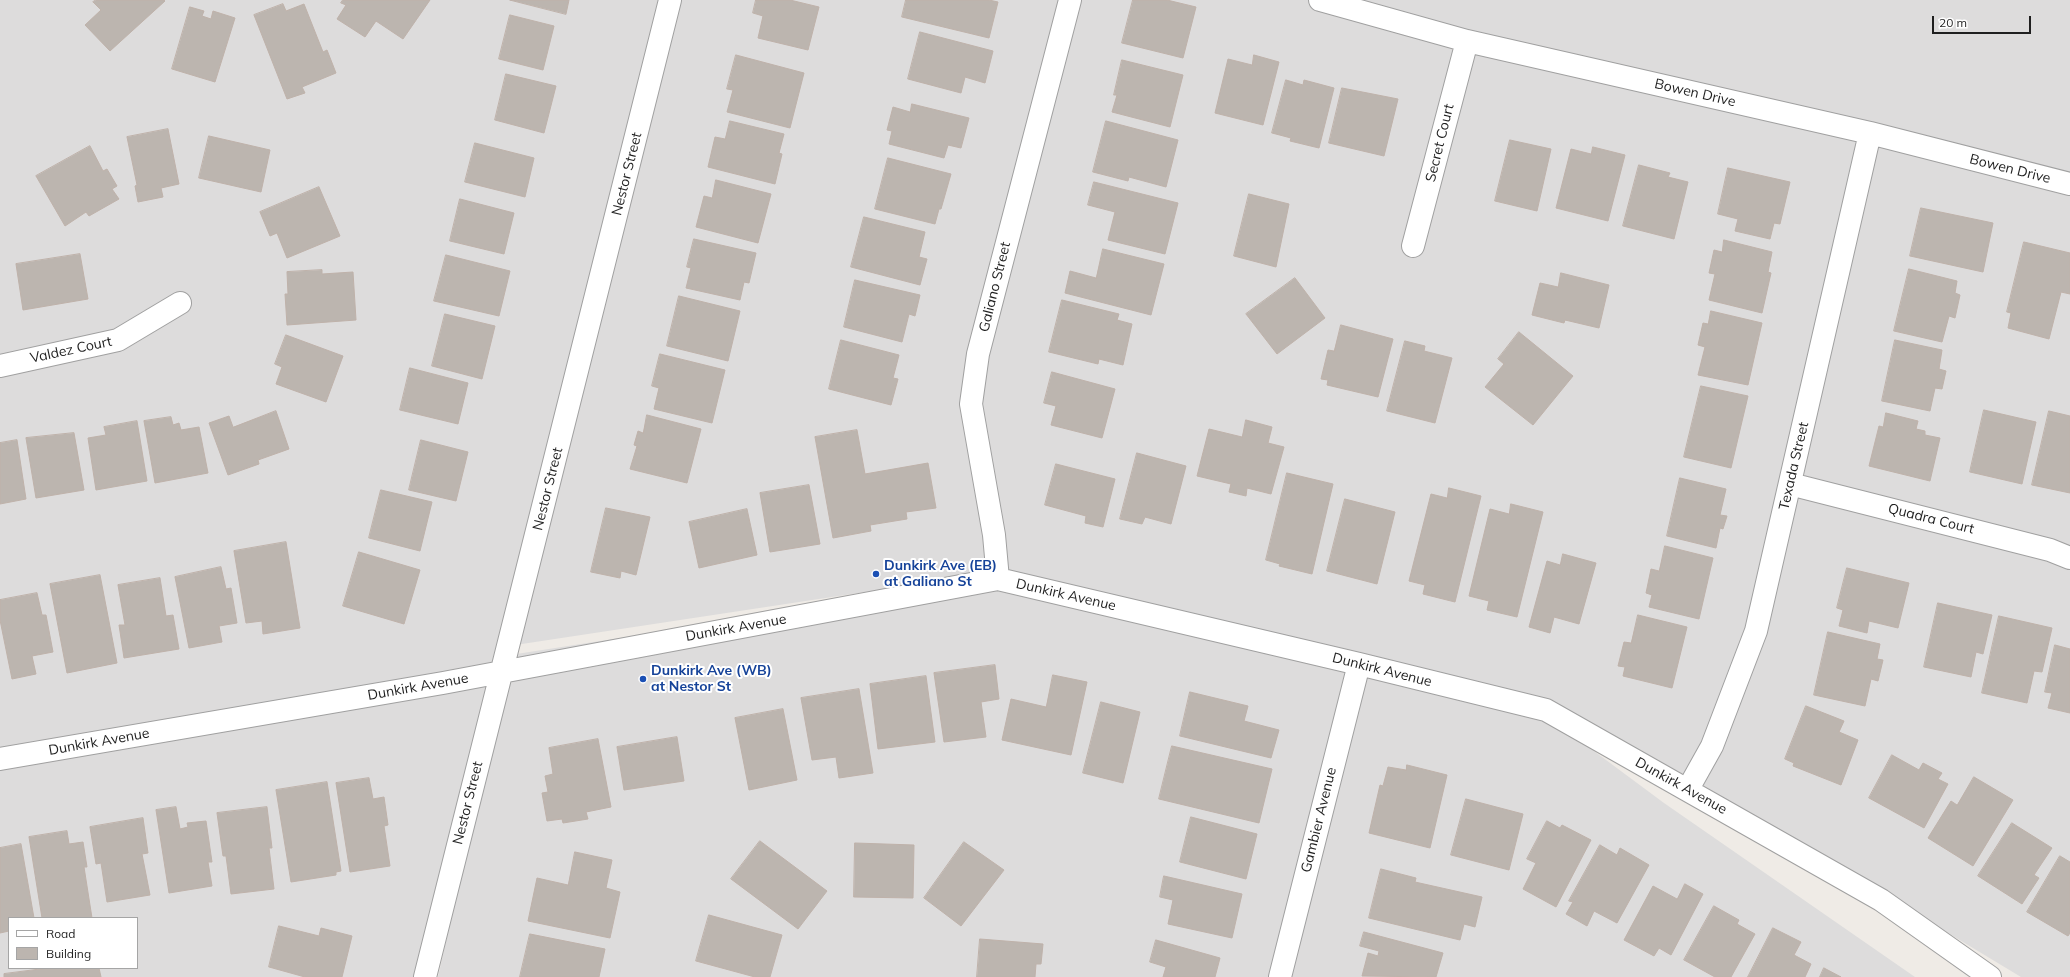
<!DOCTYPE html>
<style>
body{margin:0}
#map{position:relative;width:2070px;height:977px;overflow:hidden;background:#efebe6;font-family:Mulish,sans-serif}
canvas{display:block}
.legend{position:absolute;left:8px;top:917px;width:130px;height:52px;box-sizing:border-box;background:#fff;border:1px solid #a5a5a5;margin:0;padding:5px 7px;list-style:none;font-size:12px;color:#1f1f1f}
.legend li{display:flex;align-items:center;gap:8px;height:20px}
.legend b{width:20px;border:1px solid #a5a5a5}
.scale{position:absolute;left:1932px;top:16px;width:99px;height:18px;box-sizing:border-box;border:2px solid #1f1f1f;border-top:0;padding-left:5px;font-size:12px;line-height:14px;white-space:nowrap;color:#1f1f1f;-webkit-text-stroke:3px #fff;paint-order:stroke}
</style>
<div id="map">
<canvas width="2070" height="977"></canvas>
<ul class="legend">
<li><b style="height:5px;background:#fff"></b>Road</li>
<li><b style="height:11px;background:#bcb5af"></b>Building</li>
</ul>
<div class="scale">20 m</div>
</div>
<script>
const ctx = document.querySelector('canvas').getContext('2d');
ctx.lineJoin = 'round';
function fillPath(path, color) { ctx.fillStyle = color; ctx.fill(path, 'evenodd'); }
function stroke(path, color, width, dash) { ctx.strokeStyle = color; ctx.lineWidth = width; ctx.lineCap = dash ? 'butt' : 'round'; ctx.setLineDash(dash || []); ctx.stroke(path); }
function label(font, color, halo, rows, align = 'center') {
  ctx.font = font + ' Mulish,sans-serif'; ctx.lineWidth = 4; ctx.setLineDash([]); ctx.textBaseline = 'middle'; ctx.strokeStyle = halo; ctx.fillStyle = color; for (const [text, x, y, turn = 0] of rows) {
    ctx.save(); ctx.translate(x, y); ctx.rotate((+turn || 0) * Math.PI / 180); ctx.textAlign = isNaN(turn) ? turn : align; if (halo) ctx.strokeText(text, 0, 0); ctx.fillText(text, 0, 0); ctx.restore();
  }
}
const residential = new Path2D(`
 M 0,0 L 2070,0 L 2070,977 L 2021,977 L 1696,781 L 1552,704 L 997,572 L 502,647 L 420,977 L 0,977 ZM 9,918 L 137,918 L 137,968 L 9,968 Z
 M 987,581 L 1544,714 L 1664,803 L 1915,977 L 438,977 L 510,655 Z`);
const building = new Path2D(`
 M 96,0 L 164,0 L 165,1 L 110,51 L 85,25 L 101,10 L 93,2 Z
 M 343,0 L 430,0 L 403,39 L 376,21 L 365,37 L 337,19 L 346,5 L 341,3 Z
 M 510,0 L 569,0 L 566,14 Z
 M 756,0 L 790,0 L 819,7 L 808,50 L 758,38 L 763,16 L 753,13 Z
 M 906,0 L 989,0 L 998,2 L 989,38 L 902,17 Z
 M 1133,0 L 1167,0 L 1196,7 L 1183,58 L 1122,43 Z
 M 283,4 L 286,11 L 304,4 L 323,52 L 327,50 L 336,73 L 302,87 L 305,93 L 287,99 L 254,15 Z
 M 190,7 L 204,11 L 202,16 L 211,19 L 213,11 L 235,18 L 215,82 L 172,69 Z
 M 510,15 L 554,26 L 543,70 L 499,59 Z
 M 920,32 L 993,51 L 985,83 L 965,77 L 961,93 L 908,79 Z
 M 736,55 L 804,73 L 790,128 L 727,112 L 733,90 L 727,89 Z
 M 1254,55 L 1279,62 L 1263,125 L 1215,113 L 1228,59 L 1252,65 Z
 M 1122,60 L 1183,75 L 1170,127 L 1112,112 L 1117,95 L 1114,95 Z
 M 506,74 L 556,86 L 544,133 L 495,120 Z
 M 1286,80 L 1303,85 L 1304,80 L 1334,88 L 1319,148 L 1290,141 L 1291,138 L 1272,133 Z
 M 1342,88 L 1398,99 L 1384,156 L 1329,143 Z
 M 912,104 L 969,118 L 961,148 L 948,145 L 944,158 L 889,144 L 892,131 L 887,130 L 893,107 L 910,112 Z
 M 730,121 L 784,134 L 779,153 L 782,154 L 775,184 L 708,167 L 715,137 L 725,139 Z
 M 1106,121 L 1178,140 L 1166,187 L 1129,177 L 1128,181 L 1093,172 Z
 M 168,129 L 179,184 L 161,188 L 163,197 L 138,202 L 135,186 L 137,185 L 127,137 Z
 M 209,136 L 270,150 L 261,192 L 199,178 Z
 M 1510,140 L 1551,149 L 1537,211 L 1495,201 Z
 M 475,143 L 534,158 L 525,197 L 465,182 Z
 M 90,146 L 103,171 L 107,169 L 117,186 L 112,189 L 119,199 L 89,216 L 86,212 L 65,226 L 36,176 Z
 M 1593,147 L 1625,155 L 1608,221 L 1556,208 L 1571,149 L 1591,154 Z
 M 888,158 L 951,174 L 941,209 L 939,209 L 935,224 L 875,209 Z
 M 1639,165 L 1670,173 L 1668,177 L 1688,182 L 1674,239 L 1623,226 Z
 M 1728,168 L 1790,182 L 1780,224 L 1774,223 L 1770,239 L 1735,231 L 1738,219 L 1718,214 Z
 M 716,180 L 771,194 L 758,243 L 696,227 L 704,196 L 712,198 Z
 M 1094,182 L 1178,203 L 1165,254 L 1108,240 L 1115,212 L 1088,205 Z
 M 319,187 L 340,236 L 287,258 L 277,233 L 270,236 L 260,212 Z
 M 1249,194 L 1289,204 L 1276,267 L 1234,256 Z
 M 460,199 L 514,213 L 504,254 L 450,241 Z
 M 1921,208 L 1993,223 L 1983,272 L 1910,256 Z
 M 864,217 L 925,232 L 919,257 L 927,259 L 920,285 L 851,267 Z
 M 694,239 L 756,253 L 749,283 L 744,282 L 740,300 L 686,288 L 691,268 L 687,267 Z
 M 1724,240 L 1772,252 L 1768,272 L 1771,273 L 1762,313 L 1709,300 L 1715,274 L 1709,273 L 1714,250 L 1722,252 Z
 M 2024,242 L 2070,253 L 2070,294 L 2061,292 L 2049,339 L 2008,328 L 2011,313 L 2007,312 Z
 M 1103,249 L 1164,264 L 1151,315 L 1065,293 L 1070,271 L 1096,278 Z
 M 80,254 L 88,299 L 23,310 L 16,264 Z
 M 446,255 L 510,271 L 499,316 L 434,301 Z
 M 1909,269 L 1957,281 L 1955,293 L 1960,295 L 1955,318 L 1949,316 L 1942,342 L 1894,331 Z
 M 322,270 L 322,274 L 353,272 L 356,320 L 287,325 L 285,294 L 288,294 L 287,272 Z
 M 1561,273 L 1609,285 L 1599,328 L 1565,320 L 1564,323 L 1532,315 L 1540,283 L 1558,287 Z
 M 1295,278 L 1325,318 L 1277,354 L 1246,314 Z
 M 855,280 L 920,295 L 915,316 L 909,314 L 902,342 L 844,327 Z
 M 679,296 L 740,311 L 728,361 L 667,346 Z
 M 1062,300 L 1119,314 L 1117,320 L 1132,324 L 1123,365 L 1099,359 L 1098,364 L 1049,352 Z
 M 1711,311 L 1762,323 L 1748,385 L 1698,375 L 1705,347 L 1698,345 L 1703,323 L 1708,324 Z
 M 445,314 L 495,326 L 482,379 L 432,366 Z
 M 1341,325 L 1393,339 L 1378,397 L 1327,385 L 1328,380 L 1321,379 L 1328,350 L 1334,351 Z
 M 1519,332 L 1573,376 L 1533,425 L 1485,387 L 1504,364 L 1498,359 Z
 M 286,335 L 343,356 L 326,402 L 276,384 L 282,367 L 275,364 Z
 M 841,340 L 899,355 L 893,378 L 898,379 L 891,405 L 829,389 Z
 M 1895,340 L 1942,350 L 1939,369 L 1946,371 L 1942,389 L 1935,388 L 1930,411 L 1882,401 Z
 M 1405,341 L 1425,346 L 1424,351 L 1452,358 L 1435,423 L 1387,411 Z
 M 660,354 L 725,370 L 712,423 L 654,409 L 659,388 L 652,386 Z
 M 410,368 L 468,383 L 458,424 L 400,410 Z
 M 1052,372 L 1115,389 L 1102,438 L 1051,425 L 1056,406 L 1044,403 Z
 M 1701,386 L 1748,396 L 1731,468 L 1684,457 Z
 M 1984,410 L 2036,422 L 2022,484 L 1970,472 Z
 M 276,411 L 289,449 L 258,460 L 259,464 L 228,475 L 209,423 L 229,416 L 233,427 Z
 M 2049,411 L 2070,416 L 2070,493 L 2032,485 Z
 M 1886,413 L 1918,421 L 1916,429 L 1925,431 L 1925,435 L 1940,438 L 1930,481 L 1869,466 L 1879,426 L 1883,427 Z
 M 647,415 L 701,429 L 687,483 L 630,469 L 637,446 L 634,445 L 638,431 L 643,433 Z
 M 171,417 L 173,425 L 179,423 L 181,430 L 199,427 L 208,473 L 155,483 L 144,421 Z
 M 1246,420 L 1272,427 L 1268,443 L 1284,447 L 1271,494 L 1247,488 L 1246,496 L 1229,492 L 1231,484 L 1197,476 L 1209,429 L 1242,437 Z
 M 137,421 L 147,481 L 96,490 L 88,438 L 106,435 L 104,427 Z
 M 857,430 L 865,474 L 928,463 L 936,508 L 906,512 L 907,519 L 870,525 L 871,531 L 833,538 L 815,437 Z
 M 74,433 L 84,490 L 36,498 L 26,438 Z
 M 17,440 L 26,499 L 0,504 L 0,443 Z
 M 421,440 L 468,452 L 456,501 L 409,490 Z
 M 1137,453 L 1186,466 L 1171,524 L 1145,517 L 1142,524 L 1120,519 Z
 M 1056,464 L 1115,479 L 1103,527 L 1085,523 L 1086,516 L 1045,505 Z
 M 1287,473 L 1333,484 L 1312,574 L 1279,566 L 1280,564 L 1266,560 Z
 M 1680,478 L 1726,489 L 1720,515 L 1727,516 L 1723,529 L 1720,528 L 1716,548 L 1667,536 Z
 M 809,485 L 820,544 L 770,552 L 760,493 Z
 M 1449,488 L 1481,496 L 1455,602 L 1423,594 L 1425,585 L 1409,581 L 1431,494 L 1447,498 Z
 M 381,490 L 432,502 L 420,551 L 369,538 Z
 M 1345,499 L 1395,512 L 1377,584 L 1327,571 Z
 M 1511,504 L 1543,512 L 1517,617 L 1487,610 L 1489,601 L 1469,596 L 1490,509 L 1509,514 Z
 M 606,508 L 650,517 L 636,575 L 621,571 L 620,578 L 591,572 Z
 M 747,509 L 757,555 L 699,568 L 689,522 Z
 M 286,542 L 300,628 L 263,634 L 262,621 L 246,623 L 234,551 Z
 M 1665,546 L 1713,558 L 1699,619 L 1649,607 L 1652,595 L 1646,593 L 1651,569 L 1659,571 Z
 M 359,552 L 420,570 L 404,624 L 343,606 Z
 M 1563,554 L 1596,563 L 1579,624 L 1554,617 L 1550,633 L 1529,627 L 1547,561 L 1560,565 Z
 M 221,567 L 226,589 L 231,588 L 237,623 L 219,626 L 222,642 L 189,648 L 175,577 Z
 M 1847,568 L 1909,583 L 1898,628 L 1869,621 L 1867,633 L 1839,626 L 1843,610 L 1837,608 Z
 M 100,575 L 117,663 L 67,673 L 50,584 Z
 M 160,578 L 166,616 L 173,615 L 179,649 L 124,658 L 119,625 L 125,625 L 118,585 Z
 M 37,593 L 42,615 L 46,615 L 53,652 L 32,656 L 36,674 L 12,679 L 0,620 L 0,600 Z
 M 1938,603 L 1992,615 L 1983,654 L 1976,652 L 1971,677 L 1924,667 Z
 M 1638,615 L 1687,627 L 1672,688 L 1623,676 L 1625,667 L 1618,666 L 1624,642 L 1631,643 Z
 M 1999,616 L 2052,628 L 2042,672 L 2034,671 L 2027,703 L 1982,693 Z
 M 1828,632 L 1880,644 L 1877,659 L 1883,660 L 1878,681 L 1871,679 L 1865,706 L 1814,695 Z
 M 2055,645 L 2070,649 L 2070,713 L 2048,708 L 2052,693 L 2045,692 Z
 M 995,665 L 999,699 L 981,702 L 986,737 L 944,742 L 934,673 Z
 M 1053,675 L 1087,682 L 1071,755 L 1002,740 L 1011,699 L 1046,707 Z
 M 926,676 L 935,742 L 878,749 L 870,684 Z
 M 859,689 L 873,773 L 839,778 L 836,757 L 812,760 L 801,698 Z
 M 1190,692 L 1248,706 L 1244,721 L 1279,730 L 1271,758 L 1180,736 Z
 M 1101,702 L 1140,712 L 1123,783 L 1083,773 Z
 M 1806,706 L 1844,721 L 1839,732 L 1858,740 L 1841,785 L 1793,766 L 1794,763 L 1785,759 Z
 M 783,709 L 797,780 L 749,790 L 735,718 Z
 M 677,737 L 684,781 L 624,790 L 617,747 Z
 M 598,739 L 611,807 L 586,812 L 588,819 L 563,823 L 562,819 L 547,821 L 542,793 L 548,792 L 545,776 L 553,774 L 549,748 Z
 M 1172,746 L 1272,769 L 1259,823 L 1159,799 Z
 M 1892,755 L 1919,770 L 1923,763 L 1942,773 L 1938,779 L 1948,784 L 1924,828 L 1869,798 Z
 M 1407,765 L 1447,775 L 1430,848 L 1369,833 L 1380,785 L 1383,786 L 1388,767 L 1406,770 Z
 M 1974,777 L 2013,800 L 1973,866 L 1928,838 L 1951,801 L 1957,805 Z
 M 369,778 L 373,799 L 384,797 L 388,825 L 384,826 L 390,866 L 350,872 L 336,783 Z
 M 327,782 L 341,871 L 336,872 L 336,875 L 291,882 L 276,790 Z
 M 1466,799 L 1523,814 L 1509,870 L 1451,855 Z
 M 176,807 L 180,829 L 188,827 L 187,823 L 206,821 L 212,862 L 208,862 L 212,886 L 169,893 L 156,810 Z
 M 267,807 L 272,848 L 269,848 L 274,889 L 231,894 L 226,856 L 223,856 L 217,813 Z
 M 1191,817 L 1257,834 L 1246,879 L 1180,862 Z
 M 143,818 L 148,853 L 142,854 L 150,895 L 107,902 L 101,863 L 96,864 L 90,827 Z
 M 1547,821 L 1560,828 L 1562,825 L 1591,840 L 1556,907 L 1523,889 L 1536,863 L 1527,859 Z
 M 2012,823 L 2052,848 L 2034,875 L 2039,878 L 2022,904 L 1978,876 Z
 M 67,831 L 69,844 L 83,842 L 87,867 L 84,867 L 92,918 L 42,918 L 29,837 Z
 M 760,841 L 827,891 L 798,929 L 731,879 Z
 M 964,842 L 1004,870 L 961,926 L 924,898 Z
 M 855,843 L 914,845 L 913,898 L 854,897 Z
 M 21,844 L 34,918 L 9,918 L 9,931 L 0,933 L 0,848 Z
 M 1600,845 L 1617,855 L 1620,848 L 1649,865 L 1617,923 L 1594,911 L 1587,926 L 1566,914 L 1573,902 L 1569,901 Z
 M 575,852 L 612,860 L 606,888 L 620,892 L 610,938 L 528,921 L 537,878 L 568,885 Z
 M 2060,856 L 2070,862 L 2070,933 L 2068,936 L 2027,912 Z
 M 1381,869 L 1416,878 L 1415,882 L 1482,897 L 1475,927 L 1464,924 L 1460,940 L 1369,918 Z
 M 1164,876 L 1242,894 L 1232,938 L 1168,924 L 1173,900 L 1160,897 Z
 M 1685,884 L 1703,894 L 1671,955 L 1659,948 L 1654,956 L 1624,940 L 1653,886 L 1677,899 Z
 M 1714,906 L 1739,920 L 1737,924 L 1755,934 L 1731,977 L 1715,977 L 1684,960 Z
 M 709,915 L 782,935 L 770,977 L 755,977 L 696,961 Z
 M 279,926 L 319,936 L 321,928 L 352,936 L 342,977 L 305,977 L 269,967 Z
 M 1773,928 L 1801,942 L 1794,955 L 1811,964 L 1805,977 L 1748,977 Z
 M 1364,932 L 1443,953 L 1436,977 L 1362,976 L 1368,953 L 1378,956 L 1379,951 L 1360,946 Z
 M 530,934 L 605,949 L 599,977 L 520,977 Z
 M 980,939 L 1043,944 L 1041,964 L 1036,964 L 1035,977 L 977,977 Z
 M 1156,940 L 1220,958 L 1215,977 L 1163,977 L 1166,967 L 1150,962 Z
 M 48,968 L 99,968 L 101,977 L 4,977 L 4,974 Z
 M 1824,968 L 1841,977 L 1820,977 Z`);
const minor = new Path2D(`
 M 1320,0 L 1467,41 L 1870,133 L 2070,184
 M 1413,246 L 1467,41
 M 0,366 L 118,340 L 180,303
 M 1790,484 L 2050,550 L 2070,558
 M 998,579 L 994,535 L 971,404 L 978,354 L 1070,0
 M 0,759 L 443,683 L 998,579 L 1359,664 L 1546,710 L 1881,900 L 1990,977
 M 1688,789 L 1712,746 L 1756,631 L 1870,133
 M 425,977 L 670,0
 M 1280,977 L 1359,664`);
const markers = [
 [876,574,4,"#1a4fb4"],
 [643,679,4,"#1a4fb4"]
];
const streetNames = [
 ["Bowen Drive",1695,93,13],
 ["Secret Court",1440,143,-76],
 ["Bowen Drive",2010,169,14],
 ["Nestor Street",627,174,-76],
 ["Galiano Street",995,287,-76],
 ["Valdez Court",71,350,-12],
 ["Texada Street",1794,466,-77],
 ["Nestor Street",548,489,-76],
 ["Quadra Court",1931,519,14],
 ["Dunkirk Avenue",1066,595,13],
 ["Dunkirk Avenue",736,628,-10],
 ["Dunkirk Avenue",1382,670,14],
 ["Dunkirk Avenue",418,687,-10],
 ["Dunkirk Avenue",99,742,-10],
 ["Dunkirk Avenue",1681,786,29],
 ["Nestor Street",468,803,-76],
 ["Gambier Avenue",1319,820,-76]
];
const transitNames = [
 ["Dunkirk Ave (EB)",884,566],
 ["at Galiano St",884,582],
 ["Dunkirk Ave (WB)",651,671],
 ["at Nestor St",651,687]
];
fillPath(residential, '#dddcdc');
fillPath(building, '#bcb5af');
stroke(building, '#bfb2aa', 1);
stroke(minor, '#a0a0a0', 24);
stroke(minor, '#fff', 22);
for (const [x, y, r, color] of markers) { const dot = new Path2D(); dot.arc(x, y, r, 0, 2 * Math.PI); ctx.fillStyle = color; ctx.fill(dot); stroke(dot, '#fff', 1.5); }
label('14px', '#1f1f1f', '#fff', streetNames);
label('bold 14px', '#164399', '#fff', transitNames, 'left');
</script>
